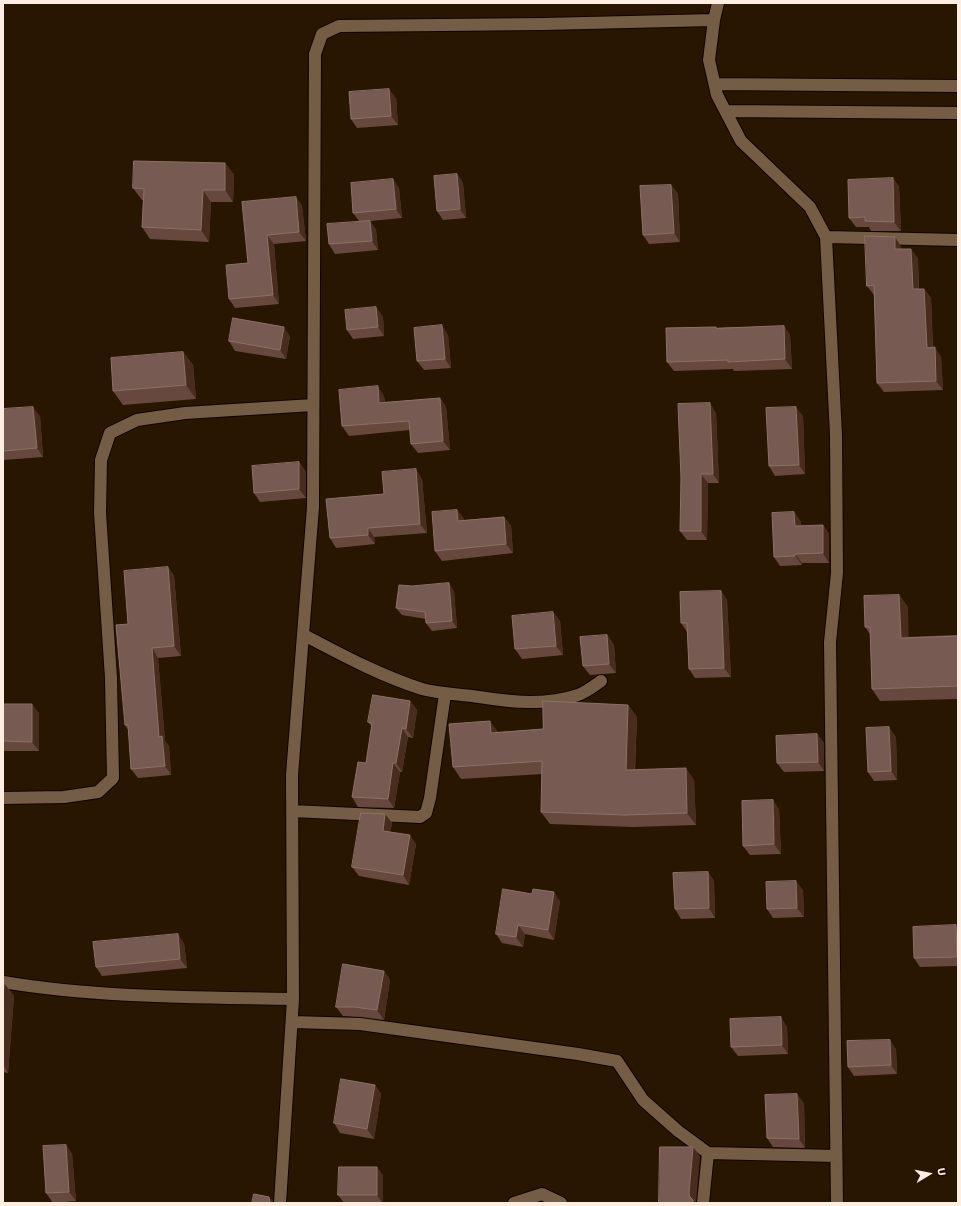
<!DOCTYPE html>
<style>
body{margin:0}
#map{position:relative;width:961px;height:1206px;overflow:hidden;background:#291601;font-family:"Work Sans",sans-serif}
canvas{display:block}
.frame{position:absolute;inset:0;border:4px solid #fdeee1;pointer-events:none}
.north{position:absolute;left:909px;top:1154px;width:40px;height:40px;-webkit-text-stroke:3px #1f0c00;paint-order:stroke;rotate:80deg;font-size:11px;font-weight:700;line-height:16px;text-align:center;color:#fdeee1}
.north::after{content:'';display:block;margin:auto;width:14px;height:18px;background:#fdeee1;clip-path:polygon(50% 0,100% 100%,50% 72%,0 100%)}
</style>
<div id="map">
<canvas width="961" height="1206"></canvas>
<div class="frame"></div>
<div class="north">U</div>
</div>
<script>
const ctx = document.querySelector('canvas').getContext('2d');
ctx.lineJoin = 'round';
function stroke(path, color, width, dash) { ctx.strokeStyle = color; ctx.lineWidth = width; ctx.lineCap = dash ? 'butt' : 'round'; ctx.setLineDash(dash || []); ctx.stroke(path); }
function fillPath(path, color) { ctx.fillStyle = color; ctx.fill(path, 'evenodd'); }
const street = new Path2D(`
 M 718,3 L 714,20 L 709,60 L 717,95 L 741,141 L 810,207 L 826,237 L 836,435 L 837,573 L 830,642 L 837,1203
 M 715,84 L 958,86
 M 726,111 L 958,113
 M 826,237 L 958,240
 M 304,635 C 342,655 381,676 422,689 C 440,694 460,694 479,697 C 511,702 546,706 578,695 C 586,692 594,686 601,681
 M 3,798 L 64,797 L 98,792 L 113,778 L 111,678 L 100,513 L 101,460 L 110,433 L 137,420 L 185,413 L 313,405
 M 292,811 L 420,817 L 426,813 L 430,798 L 445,694
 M 3,982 C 99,998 196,997 293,999
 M 293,1022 L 360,1024 L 578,1054 L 617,1061 L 643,1100 L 678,1131 L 708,1153 L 836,1156
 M 280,1203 L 293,999 L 292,775 L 313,507 L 315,54 L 322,34 L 339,26 L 543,24 L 714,20
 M 514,1203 L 542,1194 L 561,1203
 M 703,1203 L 708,1153`);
const wall = new Path2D(`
 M 396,98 L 398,125 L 357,128 L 351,119 Z
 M 225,163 L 234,175 L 233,202 L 211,202 L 209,242 L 150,239 L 142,227 L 143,200 L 142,200 L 133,188 Z
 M 457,174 L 463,183 L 466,218 L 443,220 L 437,211 Z
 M 893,178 L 899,187 L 901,231 L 871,231 L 869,227 L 856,227 L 849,218 Z
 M 671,185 L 678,194 L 680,242 L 649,244 L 643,235 Z
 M 399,188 L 402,218 L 370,221 L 376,230 L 378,250 L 335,254 L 329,244 L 360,222 L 353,213 Z
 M 296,197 L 302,206 L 306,241 L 274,244 L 279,304 L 235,308 L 229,299 L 248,263 L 242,202 Z
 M 901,246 L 901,249 L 918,258 L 919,289 L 924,289 L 931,298 L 933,348 L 941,357 L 943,390 L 884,392 L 877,383 L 874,295 L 867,286 Z
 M 376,307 L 383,317 L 384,336 L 353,339 L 347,330 Z
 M 784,326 L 790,335 L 792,369 L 734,371 L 733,369 L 674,371 L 667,362 L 716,327 L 717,328 Z
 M 448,335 L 451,368 L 424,370 L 417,361 Z
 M 290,336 L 286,359 L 235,351 L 229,341 Z
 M 183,352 L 193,365 L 196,399 L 123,405 L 113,391 Z
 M 384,396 L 385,402 L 440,398 L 446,407 L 450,450 L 418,453 L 411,444 L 410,430 L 349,436 L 342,426 Z
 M 3,409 L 40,416 L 43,457 L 3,460 Z
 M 716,413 L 719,483 L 708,483 L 707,540 L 687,540 L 680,531 Z
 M 803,416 L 805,474 L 775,476 L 769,466 Z
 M 299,462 L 306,472 L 306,498 L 260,502 L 254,493 Z
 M 422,479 L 427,533 L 374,537 L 375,544 L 336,548 L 330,538 L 384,494 Z
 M 457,510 L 464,519 L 464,520 L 504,517 L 511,526 L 513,553 L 442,561 L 435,551 Z
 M 794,512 L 801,522 L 801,526 L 823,525 L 829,534 L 829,563 L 802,563 L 802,565 L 780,566 L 774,557 Z
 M 168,567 L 174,576 L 181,656 L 158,658 L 165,741 L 169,746 L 171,775 L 138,778 L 131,769 L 129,731 L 125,725 L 128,624 Z
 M 454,591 L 457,628 L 432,631 L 426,623 L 426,619 L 402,615 L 396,608 Z
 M 721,591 L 727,600 L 731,677 L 695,678 L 689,669 L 687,632 L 681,623 Z
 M 899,595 L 908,607 L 908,637 L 958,635 L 958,699 L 880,701 L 872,689 L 870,634 L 865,627 Z
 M 553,612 L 560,621 L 563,655 L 522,659 L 515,649 Z
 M 607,635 L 614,645 L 616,673 L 590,675 L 583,666 Z
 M 410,701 L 417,710 L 413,738 L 408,737 L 402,772 L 400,772 L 394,808 L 358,807 L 352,797 L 366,763 L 372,727 L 368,722 Z
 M 3,704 L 39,713 L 39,751 L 3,751 Z
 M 628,705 L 637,717 L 635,770 L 694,780 L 696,825 L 633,827 L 550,824 L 541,812 L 542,774 L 461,779 L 453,767 L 498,732 L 543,729 Z
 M 817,734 L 824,743 L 824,771 L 784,772 L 777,763 Z
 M 896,737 L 897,780 L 874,781 L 868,772 Z
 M 779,809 L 781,854 L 750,855 L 743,846 Z
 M 385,814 L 392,823 L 390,832 L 416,844 L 409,885 L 359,876 L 352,867 Z
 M 708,872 L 714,881 L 715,918 L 681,919 L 675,909 Z
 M 803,890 L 804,917 L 773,918 L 767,909 Z
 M 560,901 L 554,940 L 525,934 L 523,947 L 502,943 L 496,934 Z
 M 958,928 L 958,966 L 920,967 L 914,958 Z
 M 184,943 L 187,968 L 102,976 L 96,967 Z
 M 384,971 L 390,980 L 384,1020 L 361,1017 L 343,1016 L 336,1007 Z
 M 3,982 L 14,996 L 8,1073 L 3,1072 Z
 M 787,1027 L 788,1054 L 738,1056 L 731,1047 Z
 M 896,1049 L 897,1074 L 854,1076 L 848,1067 Z
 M 375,1085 L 381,1094 L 374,1139 L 340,1133 L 334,1123 Z
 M 804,1103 L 805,1148 L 773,1147 L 767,1138 Z
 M 66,1145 L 72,1154 L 76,1201 L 53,1203 L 46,1193 Z
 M 377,1167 L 383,1176 L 383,1203 L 344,1203 L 338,1195 Z`);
const shadedWall = new Path2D(`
 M 389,89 L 396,98 L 398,125 L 391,116 Z
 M 225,163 L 234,175 L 233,202 L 225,190 Z
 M 457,174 L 463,183 L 466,218 L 460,209 Z
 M 893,178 L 899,187 L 901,231 L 894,222 Z
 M 393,179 L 399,188 L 402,218 L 396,209 Z
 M 671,185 L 678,194 L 680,242 L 674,233 Z
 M 203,190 L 211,202 L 209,242 L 201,230 Z
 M 296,197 L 302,206 L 306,241 L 299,232 Z
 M 370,221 L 376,230 L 378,250 L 372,241 Z
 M 267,235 L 274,244 L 279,304 L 273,295 Z
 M 895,237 L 901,246 L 902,258 L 895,249 Z
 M 911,249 L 918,258 L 919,299 L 913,289 Z
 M 924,289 L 931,298 L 933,357 L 927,348 Z
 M 376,307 L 383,317 L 384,336 L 378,327 Z
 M 442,325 L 448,335 L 451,368 L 445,359 Z
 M 784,326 L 790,335 L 792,369 L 785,359 Z
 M 284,327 L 290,336 L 286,359 L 280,350 Z
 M 935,347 L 941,357 L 943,390 L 936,381 Z
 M 183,352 L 193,365 L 196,399 L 186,385 Z
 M 378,386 L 384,396 L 386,412 L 379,403 Z
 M 440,398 L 446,407 L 450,450 L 443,441 Z
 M 710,403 L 716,413 L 719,483 L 713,474 Z
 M 33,407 L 40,416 L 43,457 L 37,448 Z
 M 796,407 L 803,416 L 805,474 L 799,465 Z
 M 299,462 L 306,472 L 306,498 L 299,489 Z
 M 416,469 L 422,479 L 427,533 L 420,524 Z
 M 701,474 L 708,483 L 707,540 L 701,531 Z
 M 457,510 L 464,519 L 465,530 L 458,521 Z
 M 794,512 L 801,522 L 801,535 L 795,526 Z
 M 504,517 L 511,526 L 513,553 L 506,544 Z
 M 823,525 L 829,534 L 829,563 L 823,553 Z
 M 368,528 L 374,537 L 375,544 L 368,535 Z
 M 795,554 L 802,563 L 802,565 L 795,556 Z
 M 168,567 L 174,576 L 181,656 L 174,646 Z
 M 449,583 L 454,591 L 457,628 L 452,621 Z
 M 721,591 L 727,600 L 731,677 L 724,668 Z
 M 899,595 L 908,607 L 909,650 L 901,638 Z
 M 553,612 L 560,621 L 563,655 L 556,646 Z
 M 607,635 L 614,645 L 616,673 L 609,664 Z
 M 152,648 L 158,658 L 165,741 L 169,746 L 171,775 L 165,766 L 159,737 Z
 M 410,701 L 417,710 L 413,738 L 406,729 Z
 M 32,704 L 39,713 L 39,751 L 32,742 Z
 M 628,705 L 637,717 L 634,782 L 626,770 Z
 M 490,721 L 499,733 L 491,733 Z
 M 889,727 L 896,737 L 897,780 L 891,771 Z
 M 402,728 L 408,737 L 402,772 L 396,763 Z
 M 817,734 L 824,743 L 824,771 L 818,762 Z
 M 393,763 L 400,772 L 394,808 L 388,799 Z
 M 686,768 L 694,780 L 696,825 L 687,813 Z
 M 773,800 L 779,809 L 781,854 L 774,844 Z
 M 385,814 L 392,823 L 389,840 L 383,831 Z
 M 410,835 L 416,844 L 409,885 L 403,875 Z
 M 708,872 L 714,881 L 715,918 L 709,908 Z
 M 796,881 L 803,890 L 804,917 L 797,908 Z
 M 554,892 L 560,901 L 554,940 L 548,930 Z
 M 518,925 L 525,934 L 523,947 L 516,937 Z
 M 956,925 L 958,928 L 958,958 L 957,957 Z
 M 178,934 L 184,943 L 187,968 L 180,959 Z
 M 384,971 L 390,980 L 384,1020 L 377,1010 Z
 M 4,983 L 14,996 L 8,1073 L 3,1065 L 3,1002 Z
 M 781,1017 L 787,1027 L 788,1054 L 782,1045 Z
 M 890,1040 L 896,1049 L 897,1074 L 891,1065 Z
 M 375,1085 L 381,1094 L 374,1139 L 367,1129 Z
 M 797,1094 L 804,1103 L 805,1148 L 799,1139 Z
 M 66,1145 L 72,1154 L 76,1201 L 69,1192 Z
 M 693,1147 L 700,1156 L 696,1203 L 693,1203 L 690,1197 L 689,1193 Z
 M 377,1167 L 383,1176 L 383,1203 L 382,1203 L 377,1195 Z
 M 269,1197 L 273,1201 L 273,1203 L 270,1203 Z`);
const building = new Path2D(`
 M 389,89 L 391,116 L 351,119 L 349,92 Z
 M 134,161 L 225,163 L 225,190 L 203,190 L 201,230 L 142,227 L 144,189 L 133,188 Z
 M 457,174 L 460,209 L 437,211 L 434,176 Z
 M 893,178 L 894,222 L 865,221 L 865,217 L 849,218 L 848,180 Z
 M 393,179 L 396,209 L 353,213 L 351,183 Z
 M 671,185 L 674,233 L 643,235 L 640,186 Z
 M 296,197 L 299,232 L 267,235 L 273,295 L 229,299 L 226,265 L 248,263 L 242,202 Z
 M 370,221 L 372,241 L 329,244 L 327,224 Z
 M 865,236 L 895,237 L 895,249 L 911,249 L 913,289 L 924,289 L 927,348 L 935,347 L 936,381 L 877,383 L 874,285 L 867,286 Z
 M 376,307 L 378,327 L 347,330 L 345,310 Z
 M 233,318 L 284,327 L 280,350 L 229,341 Z
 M 442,325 L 445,359 L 417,361 L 414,328 Z
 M 784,326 L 785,359 L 728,362 L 728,360 L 667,362 L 666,328 L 716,327 L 716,328 Z
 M 183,352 L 186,385 L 113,391 L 111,358 Z
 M 378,386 L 379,403 L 440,398 L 443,441 L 411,444 L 409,421 L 342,426 L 339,390 Z
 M 710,403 L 713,474 L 701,474 L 701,531 L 680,531 L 681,478 L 678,404 Z
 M 33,407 L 37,448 L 3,451 L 3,409 Z
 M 796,407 L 799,465 L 769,466 L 766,408 Z
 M 299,462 L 299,489 L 254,493 L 252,466 Z
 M 416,469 L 420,524 L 368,528 L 368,535 L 330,538 L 326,499 L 384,494 L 382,472 Z
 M 457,510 L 458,521 L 504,517 L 506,544 L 435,551 L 432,512 Z
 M 794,512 L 795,526 L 823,525 L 823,553 L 795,554 L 795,556 L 774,557 L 772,513 Z
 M 168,567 L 174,646 L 152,648 L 159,737 L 162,736 L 165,766 L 131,769 L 128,725 L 125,725 L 116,625 L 128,624 L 124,571 Z
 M 449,583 L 452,621 L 426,623 L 425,612 L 396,608 L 399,585 L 412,586 Z
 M 721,591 L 724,668 L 689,669 L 687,623 L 681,623 L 680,592 Z
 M 899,595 L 901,638 L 958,636 L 958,686 L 872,689 L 870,627 L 865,627 L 864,596 Z
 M 553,612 L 556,646 L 515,649 L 512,616 Z
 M 607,635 L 609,664 L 583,666 L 580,637 Z
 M 373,695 L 410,701 L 406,729 L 402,728 L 396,763 L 393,763 L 388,799 L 352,797 L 358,762 L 366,763 L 372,723 L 368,722 Z
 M 543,701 L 628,705 L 626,770 L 686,768 L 687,813 L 625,815 L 541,812 L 542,761 L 453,767 L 449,724 L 490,721 L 491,733 L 543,729 Z
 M 3,704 L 32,704 L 32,742 L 3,741 Z
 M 889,727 L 891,771 L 868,772 L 866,728 Z
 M 817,734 L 818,762 L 777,763 L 776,736 Z
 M 773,800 L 774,844 L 743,846 L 742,801 Z
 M 361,813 L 385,814 L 383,831 L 410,835 L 403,875 L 352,867 Z
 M 708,872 L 709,908 L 675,909 L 673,873 Z
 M 796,881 L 797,908 L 767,909 L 766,882 Z
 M 503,889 L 532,894 L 533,889 L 554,892 L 548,930 L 518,925 L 516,937 L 496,934 Z
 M 956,925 L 957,957 L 914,958 L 913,927 Z
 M 178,934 L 180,959 L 96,967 L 93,942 Z
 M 343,964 L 384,971 L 377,1010 L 354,1007 L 336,1007 Z
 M 3,982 L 4,983 L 3,1002 Z
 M 781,1017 L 782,1045 L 731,1047 L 730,1019 Z
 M 890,1040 L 891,1065 L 848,1067 L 847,1041 Z
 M 341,1079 L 375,1085 L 367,1129 L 334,1123 Z
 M 797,1094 L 799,1139 L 767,1138 L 765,1095 Z
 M 66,1145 L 69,1192 L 46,1193 L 43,1146 Z
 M 660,1147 L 693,1147 L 689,1193 L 690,1197 L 693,1200 L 693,1203 L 659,1203 Z
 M 339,1167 L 377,1167 L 377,1195 L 338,1195 Z
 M 254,1194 L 269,1197 L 270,1203 L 252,1203 Z`);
stroke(street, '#110200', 14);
stroke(street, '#755d45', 12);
fillPath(wall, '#67483f');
fillPath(shadedWall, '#482d1f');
fillPath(building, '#775a51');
stroke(building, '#8c7167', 1);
</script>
